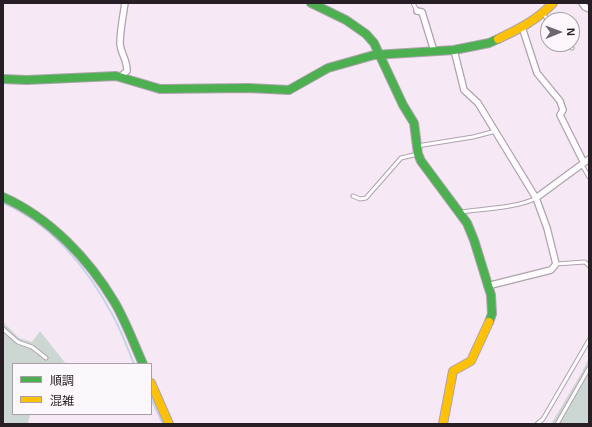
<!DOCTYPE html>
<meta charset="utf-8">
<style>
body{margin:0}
#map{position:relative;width:592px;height:427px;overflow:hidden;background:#f6e9f5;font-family:Helvetica,"Noto Sans JP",sans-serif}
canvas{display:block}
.frame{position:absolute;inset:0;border:4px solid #271e26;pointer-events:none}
.legend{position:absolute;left:12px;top:363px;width:140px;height:52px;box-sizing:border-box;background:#fcf7fc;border:1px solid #a7a0a6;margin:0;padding:5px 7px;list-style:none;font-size:12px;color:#271e26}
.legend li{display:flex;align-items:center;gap:8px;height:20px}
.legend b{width:20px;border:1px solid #a7a0a6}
.north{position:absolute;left:540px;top:12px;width:40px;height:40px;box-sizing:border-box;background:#fcf7fc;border:1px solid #a7a0a6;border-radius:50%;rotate:89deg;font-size:11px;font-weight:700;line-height:16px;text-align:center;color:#271e26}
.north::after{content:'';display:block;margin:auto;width:14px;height:18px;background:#6f656e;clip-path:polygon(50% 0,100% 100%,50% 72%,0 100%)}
</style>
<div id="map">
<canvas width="592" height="427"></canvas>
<div class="frame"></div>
<ul class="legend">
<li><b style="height:5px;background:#4caf50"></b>順調</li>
<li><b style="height:5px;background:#ffc107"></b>混雑</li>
</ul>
<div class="north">N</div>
</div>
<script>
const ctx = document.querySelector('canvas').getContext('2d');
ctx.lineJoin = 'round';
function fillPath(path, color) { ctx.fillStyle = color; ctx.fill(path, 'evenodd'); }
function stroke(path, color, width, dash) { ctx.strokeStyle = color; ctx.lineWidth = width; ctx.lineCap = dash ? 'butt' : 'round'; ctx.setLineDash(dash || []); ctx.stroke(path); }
const green = new Path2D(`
 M 3,322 L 19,338 L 32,342 L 40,331 L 66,364 L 13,364 L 13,414 L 30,414 L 28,424 L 3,424 Z
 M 589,358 L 589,424 L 551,424 L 581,374 Z`);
const stream = new Path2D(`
 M 3,203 C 51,223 88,269 112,314 C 121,330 127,347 134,364
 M 151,399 L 163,424`);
const lane = new Path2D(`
 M 413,3 L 417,11
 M 544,15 L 548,20
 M 569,44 L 572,48
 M 417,146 L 473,137 L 496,131
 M 582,165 L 589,177
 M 353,196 L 360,199 L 366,198 L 401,158 L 418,154
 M 460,212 C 481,209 518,208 536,198
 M 556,264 L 585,262 L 589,266
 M 3,329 L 18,342 L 32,347 L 46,358
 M 537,424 L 543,419 L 589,340
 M 557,424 L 589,368`);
const street = new Path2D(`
 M 582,3 L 585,7 L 589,9
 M 417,11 L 422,12 L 434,51
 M 522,27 L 537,73 L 560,101 L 563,110 L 560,115 L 584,163
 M 454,50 L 464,90 L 478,103 L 536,198 L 547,228 L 556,264 L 551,270 L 487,286
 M 121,76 L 127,71 C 127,59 121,54 120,44 C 120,31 123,16 125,3
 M 536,198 L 589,159`);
const fast = new Path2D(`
 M 311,3 L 346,20 L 366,34 L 374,43 L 403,105 L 414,123 L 418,154 L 421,161 L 467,223 L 474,240 L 491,295 L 492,314 L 489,322
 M 3,79 L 27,80 L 116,76 L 160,89 L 248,88 L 289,90 L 328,68 L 374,55 L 454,50 L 489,43 L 498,39
 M 3,197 C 50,218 89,259 115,303 C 126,322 134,344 143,364`);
const slow = new Path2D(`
 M 498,39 C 519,29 537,20 553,3
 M 151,383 L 169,424
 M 443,424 L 453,371 L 471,361 L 489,322`);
fillPath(green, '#ccd6d3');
stroke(stream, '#c6d4e7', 2);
stroke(lane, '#aea3ad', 5);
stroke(street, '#aea3ad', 8);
stroke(fast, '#aea3ad', 10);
stroke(slow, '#aea3ad', 10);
stroke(lane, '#fefcfe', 3);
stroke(street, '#fefcfe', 5.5);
stroke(fast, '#4caf50', 8);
stroke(slow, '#ffc107', 8);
</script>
